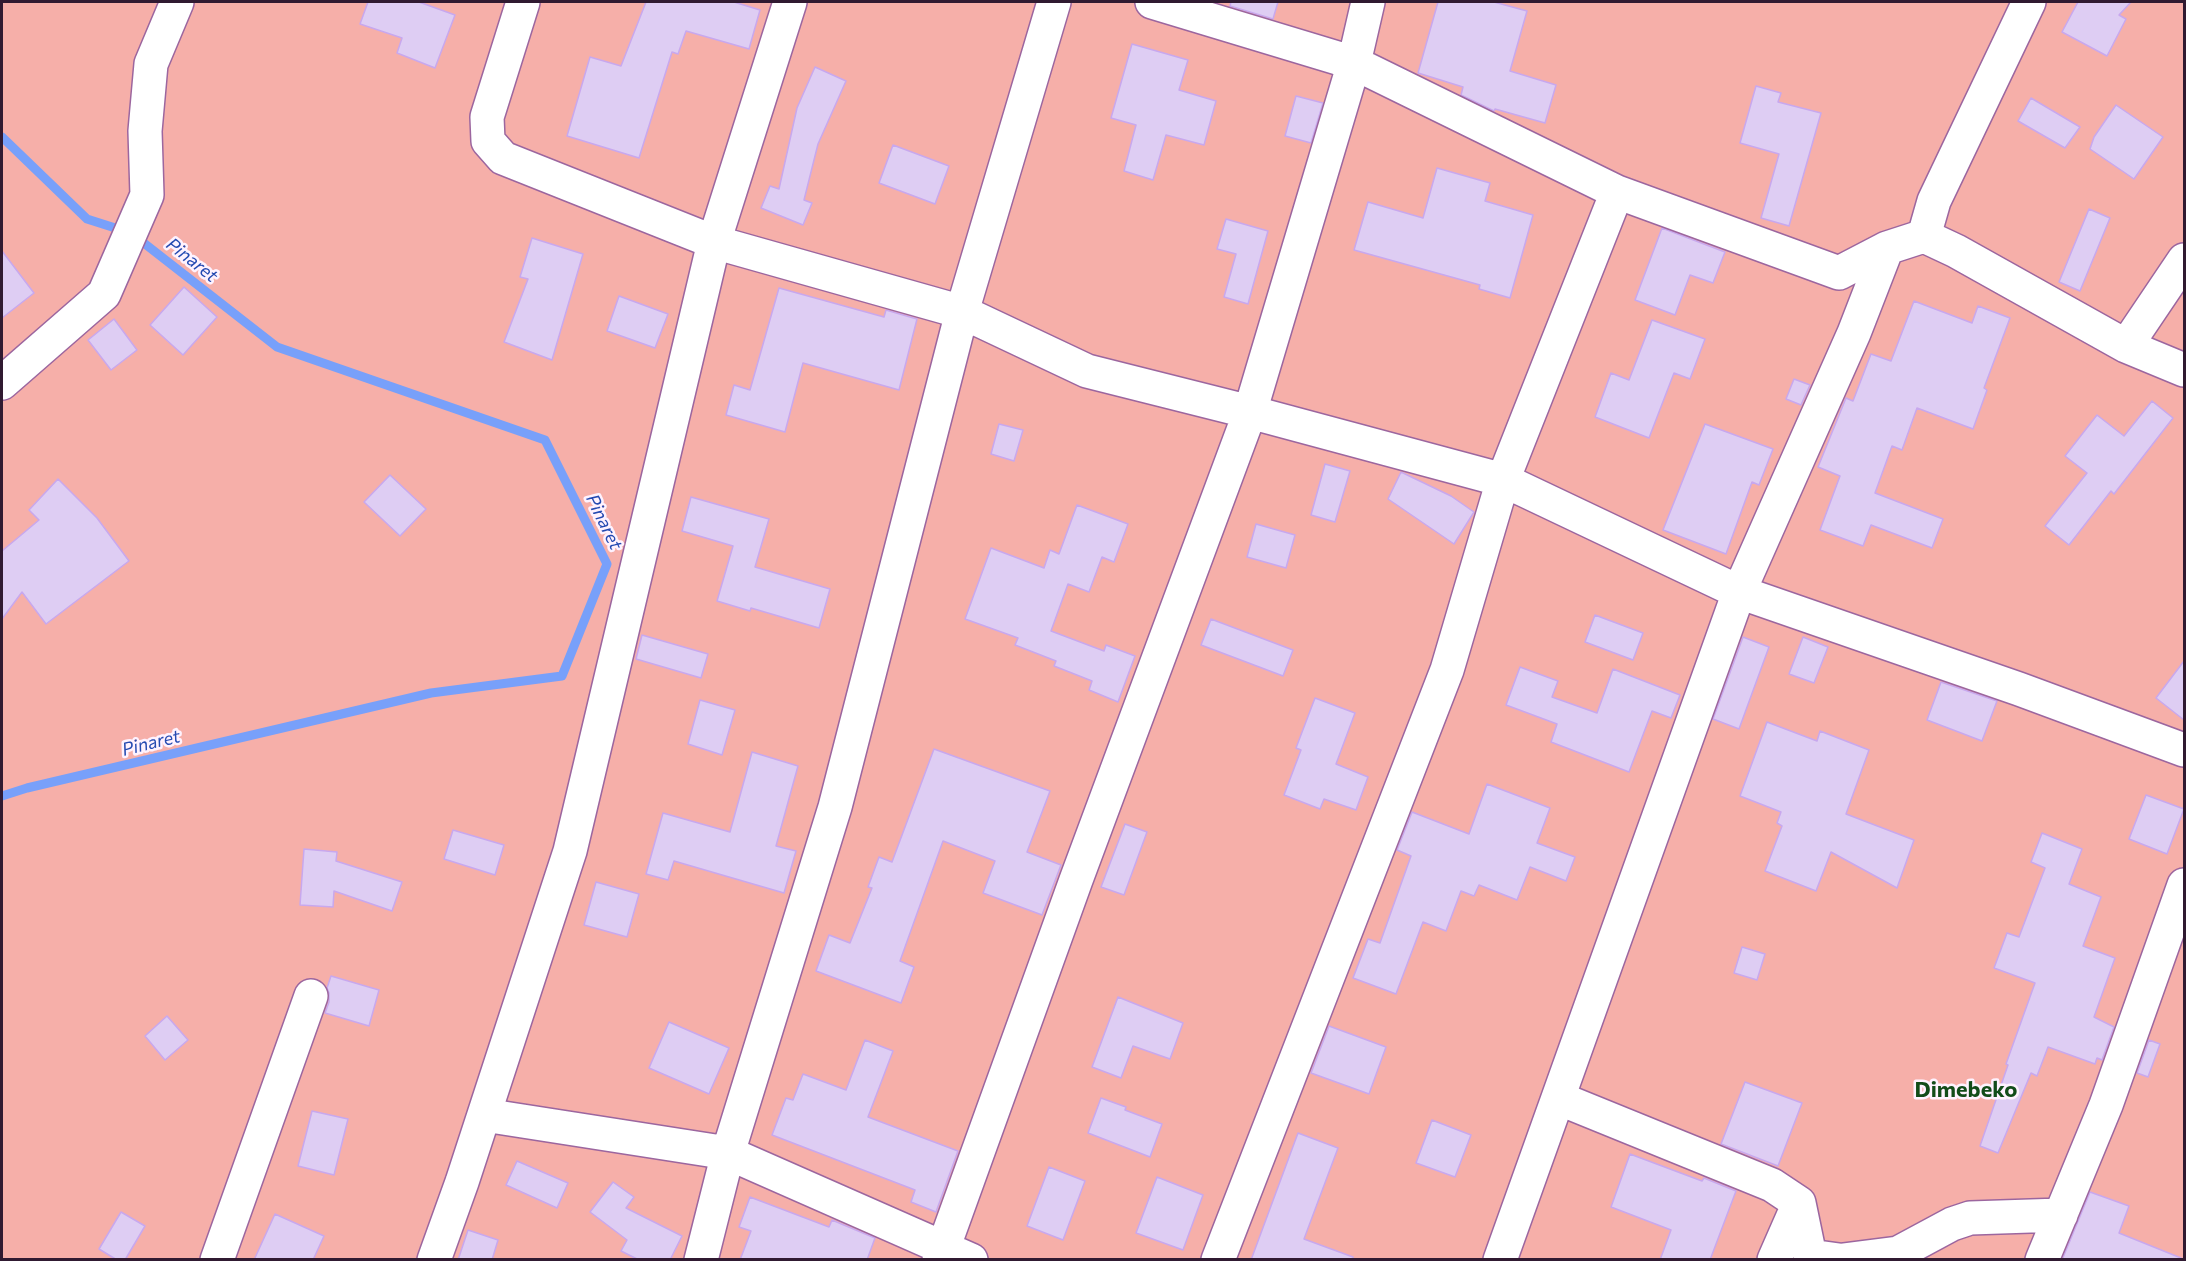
<!DOCTYPE html>
<style>
body{margin:0}
#map{position:relative;width:2186px;height:1261px;overflow:hidden;background:#f8e0f9;font-family:Commissioner,sans-serif}
canvas{display:block}
.frame{position:absolute;inset:0;border:3px solid #301a31;pointer-events:none}
</style>
<div id="map">
<canvas width="2186" height="1261"></canvas>
<div class="frame"></div>
</div>
<script>
const ctx = document.querySelector('canvas').getContext('2d');
ctx.lineJoin = 'round';
function fillPath(path, color) { ctx.fillStyle = color; ctx.fill(path, 'evenodd'); }
function stroke(path, color, width, dash) { ctx.strokeStyle = color; ctx.lineWidth = width; ctx.lineCap = dash ? 'butt' : 'round'; ctx.setLineDash(dash || []); ctx.stroke(path); }
function label(font, color, halo, rows, align = 'center') {
  ctx.font = font + ' Commissioner,sans-serif'; ctx.lineWidth = 5; ctx.setLineDash([]); ctx.textBaseline = 'middle'; ctx.strokeStyle = halo; ctx.fillStyle = color; for (const [text, x, y, turn = 0] of rows) {
    ctx.save(); ctx.translate(x, y); ctx.rotate((+turn || 0) * Math.PI / 180); ctx.textAlign = isNaN(turn) ? turn : align; if (halo) ctx.strokeText(text, 0, 0); ctx.fillText(text, 0, 0); ctx.restore();
  }
}
const green = new Path2D(`
 M 2,2 L 2184,2 L 2184,1259 L 2,1259 Z`);
const stream = new Path2D(`
 M 2,137 L 87,219 L 131,233 L 277,347 L 545,440 L 607,564 L 562,676 L 431,693 L 27,788 L 2,796`);
const building = new Path2D(`
 M 368,2 L 419,2 L 455,15 L 435,68 L 397,53 L 402,38 L 360,24 Z
 M 646,2 L 734,2 L 760,10 L 749,49 L 686,31 L 678,54 L 672,52 L 639,158 L 567,136 L 590,57 L 621,66 Z
 M 1231,2 L 1278,2 L 1273,19 L 1230,6 Z
 M 1438,2 L 1494,2 L 1527,11 L 1510,71 L 1556,85 L 1545,123 L 1495,109 L 1494,111 L 1461,95 L 1463,87 L 1418,73 Z
 M 2078,2 L 2131,2 L 2119,15 L 2126,19 L 2107,56 L 2062,32 Z
 M 1132,44 L 1188,60 L 1179,90 L 1216,101 L 1204,145 L 1166,135 L 1153,180 L 1124,171 L 1136,125 L 1111,118 Z
 M 815,67 L 846,81 L 818,144 L 804,200 L 812,203 L 803,225 L 761,208 L 770,186 L 779,189 L 797,108 Z
 M 1756,86 L 1781,93 L 1778,102 L 1821,113 L 1789,226 L 1761,218 L 1779,154 L 1740,143 Z
 M 1296,96 L 1323,103 L 1311,143 L 1285,136 Z
 M 2031,98 L 2080,127 L 2065,148 L 2018,121 Z
 M 2116,105 L 2163,137 L 2134,179 L 2090,149 L 2094,137 Z
 M 893,145 L 949,166 L 935,204 L 879,183 Z
 M 1437,168 L 1490,183 L 1485,201 L 1533,215 L 1510,298 L 1479,289 L 1480,285 L 1354,250 L 1368,202 L 1423,218 Z
 M 2089,209 L 2110,218 L 2080,291 L 2059,282 Z
 M 1226,219 L 1268,231 L 1248,304 L 1224,297 L 1236,254 L 1217,249 Z
 M 1662,228 L 1725,252 L 1713,283 L 1690,275 L 1675,315 L 1635,300 Z
 M 532,238 L 583,254 L 552,360 L 504,342 L 528,279 L 520,277 Z
 M 2,251 L 34,293 L 2,318 Z
 M 184,287 L 217,317 L 183,355 L 150,325 Z
 M 779,288 L 884,317 L 886,310 L 917,319 L 899,390 L 803,363 L 785,432 L 726,415 L 734,385 L 750,390 Z
 M 619,296 L 668,314 L 655,348 L 607,331 Z
 M 1914,301 L 1972,323 L 1978,306 L 2010,318 L 1984,388 L 1987,390 L 1973,429 L 1917,408 L 1902,450 L 1892,446 L 1875,493 L 1943,519 L 1932,548 L 1871,525 L 1863,546 L 1820,530 L 1840,476 L 1818,467 L 1846,398 L 1853,401 L 1871,354 L 1891,361 Z
 M 114,319 L 137,350 L 111,370 L 88,340 Z
 M 1652,320 L 1705,339 L 1690,379 L 1674,373 L 1649,438 L 1595,417 L 1611,373 L 1629,380 Z
 M 1794,379 L 1810,385 L 1801,405 L 1786,399 Z
 M 2152,401 L 2173,418 L 2114,494 L 2111,491 L 2069,545 L 2045,526 L 2087,473 L 2065,456 L 2097,415 L 2124,436 Z
 M 999,424 L 1023,430 L 1014,461 L 991,454 Z
 M 1705,424 L 1773,449 L 1759,485 L 1752,482 L 1726,554 L 1663,530 Z
 M 1325,464 L 1350,471 L 1335,522 L 1311,515 Z
 M 1401,472 L 1451,496 L 1474,512 L 1454,544 L 1388,499 Z
 M 390,475 L 426,509 L 400,536 L 364,502 Z
 M 58,479 L 97,518 L 129,561 L 46,624 L 22,592 L 2,619 L 2,551 L 39,520 L 29,510 Z
 M 691,497 L 769,519 L 755,567 L 830,589 L 819,628 L 751,608 L 750,611 L 717,601 L 733,546 L 682,531 Z
 M 1077,505 L 1128,524 L 1114,562 L 1102,557 L 1089,592 L 1068,584 L 1051,631 L 1104,651 L 1106,645 L 1135,656 L 1118,702 L 1089,690 L 1092,681 L 1054,666 L 1056,661 L 1015,645 L 1018,638 L 965,619 L 991,548 L 1044,568 L 1050,550 L 1059,554 Z
 M 1256,524 L 1295,535 L 1286,568 L 1247,557 Z
 M 1595,615 L 1643,633 L 1633,660 L 1585,642 Z
 M 1211,619 L 1293,650 L 1283,676 L 1201,645 Z
 M 642,635 L 708,654 L 701,678 L 636,659 Z
 M 1743,637 L 1769,647 L 1739,729 L 1713,719 Z
 M 1803,637 L 1828,647 L 1814,683 L 1789,674 Z
 M 2184,661 L 2184,720 L 2156,698 Z
 M 1520,667 L 1558,681 L 1552,697 L 1597,713 L 1613,669 L 1680,695 L 1671,718 L 1652,711 L 1629,772 L 1551,742 L 1557,724 L 1506,705 Z
 M 1941,682 L 1997,701 L 1982,741 L 1927,720 Z
 M 1315,698 L 1355,713 L 1336,764 L 1368,777 L 1356,810 L 1324,799 L 1320,809 L 1284,795 L 1301,750 L 1296,748 Z
 M 700,700 L 735,710 L 722,755 L 688,744 Z
 M 1767,722 L 1817,741 L 1820,731 L 1869,750 L 1846,814 L 1914,840 L 1897,888 L 1831,852 L 1816,891 L 1765,871 L 1782,826 L 1777,823 L 1781,812 L 1740,796 Z
 M 934,749 L 1050,791 L 1027,852 L 1061,865 L 1042,915 L 983,893 L 995,861 L 943,841 L 900,961 L 914,967 L 901,1003 L 816,971 L 829,935 L 850,943 L 872,888 L 868,887 L 879,857 L 892,862 Z
 M 752,752 L 798,766 L 776,846 L 796,851 L 784,893 L 674,861 L 668,880 L 646,874 L 663,813 L 730,832 Z
 M 1487,784 L 1550,808 L 1537,843 L 1575,857 L 1566,881 L 1530,867 L 1517,900 L 1479,885 L 1474,896 L 1461,891 L 1446,931 L 1423,922 L 1396,994 L 1353,978 L 1368,939 L 1380,943 L 1411,856 L 1397,850 L 1412,812 L 1469,834 Z
 M 2146,795 L 2184,809 L 2167,854 L 2129,839 Z
 M 1125,824 L 1147,832 L 1124,895 L 1101,887 Z
 M 453,830 L 504,845 L 495,875 L 444,859 Z
 M 2042,833 L 2082,849 L 2069,884 L 2101,897 L 2083,946 L 2115,958 L 2094,1017 L 2114,1027 L 2102,1060 L 2097,1058 L 2095,1064 L 2048,1047 L 2037,1076 L 2031,1073 L 1998,1153 L 1980,1146 L 2008,1065 L 2006,1064 L 2035,983 L 1994,968 L 2007,933 L 2019,937 L 2045,868 L 2031,862 Z
 M 304,849 L 337,852 L 336,861 L 402,882 L 392,911 L 334,891 L 333,907 L 300,905 Z
 M 596,882 L 639,894 L 627,937 L 584,925 Z
 M 1742,947 L 1765,954 L 1757,980 L 1734,973 Z
 M 331,976 L 379,990 L 369,1026 L 325,1013 L 329,1002 L 329,993 L 327,988 Z
 M 1118,997 L 1183,1023 L 1170,1059 L 1133,1046 L 1121,1078 L 1092,1067 Z
 M 167,1016 L 188,1040 L 165,1060 L 145,1036 Z
 M 669,1022 L 729,1048 L 709,1094 L 649,1068 Z
 M 1329,1026 L 1386,1047 L 1369,1094 L 1311,1073 Z
 M 865,1040 L 893,1051 L 868,1117 L 958,1151 L 936,1212 L 911,1202 L 915,1190 L 772,1135 L 786,1098 L 793,1100 L 803,1074 L 846,1090 Z
 M 2149,1040 L 2160,1044 L 2148,1077 L 2137,1073 Z
 M 1745,1082 L 1802,1103 L 1778,1166 L 1721,1144 Z
 M 1101,1098 L 1126,1107 L 1125,1110 L 1162,1124 L 1150,1157 L 1088,1133 Z
 M 312,1111 L 348,1119 L 334,1175 L 298,1166 Z
 M 1432,1120 L 1471,1135 L 1455,1177 L 1416,1163 Z
 M 1298,1133 L 1338,1148 L 1304,1239 L 1353,1257 L 1353,1260 L 1251,1260 Z
 M 1630,1154 L 1702,1181 L 1704,1178 L 1736,1191 L 1710,1260 L 1660,1260 L 1671,1230 L 1611,1207 Z
 M 517,1161 L 568,1183 L 557,1208 L 506,1185 Z
 M 1049,1167 L 1085,1181 L 1063,1240 L 1027,1226 Z
 M 1157,1177 L 1203,1195 L 1183,1250 L 1136,1233 Z
 M 613,1182 L 634,1197 L 626,1208 L 682,1236 L 670,1260 L 639,1260 L 621,1251 L 627,1240 L 590,1212 Z
 M 2090,1192 L 2129,1206 L 2119,1233 L 2181,1258 L 2181,1260 L 2062,1260 Z
 M 750,1197 L 829,1227 L 832,1220 L 875,1238 L 867,1260 L 740,1260 L 751,1231 L 739,1227 Z
 M 121,1212 L 145,1226 L 125,1260 L 117,1260 L 99,1249 Z
 M 275,1214 L 324,1236 L 313,1260 L 254,1260 Z
 M 468,1230 L 498,1240 L 492,1260 L 458,1260 Z`);
const minor = new Path2D(`
 M 523,2 L 487,117 L 488,141 L 503,158 L 714,242 L 962,312 L 1087,371 L 1250,412 L 1503,480 L 1739,592 L 2019,689 L 2184,750
 M 1152,2 L 1354,63 L 1617,192 L 1839,273 L 1887,248 L 1924,236 L 1956,251 L 2126,346 L 2184,370
 M 1924,236 L 1934,201 L 2029,2
 M 2126,346 L 2184,260
 M 2,383 L 104,294 L 147,195 L 145,131 L 151,64 L 177,2
 M 1558,1098 L 1772,1185 L 1799,1203 L 1810,1256 L 1839,1260
 M 484,1115 L 728,1153 L 971,1260
 M 217,1260 L 311,996
 M 434,1260 L 462,1182 L 570,851 L 714,242 L 790,2
 M 701,1260 L 728,1153 L 835,807 L 962,312 L 1054,2
 M 939,1260 L 1076,880 L 1250,412 L 1354,63 L 1368,2
 M 1218,1260 L 1447,670 L 1503,480 L 1617,192
 M 1500,1260 L 1739,592 L 1854,333 L 1887,248
 M 1774,1260 L 1799,1203
 M 1843,1260 L 1898,1253 L 1952,1224 L 1970,1218 L 2061,1215
 M 2042,1260 L 2106,1105 L 2184,885`);
const waterNames = [
 ["Pinaret",192,260,38],
 ["Pinaret",604,522,64],
 ["Pinaret",151,743,-14]
];
const districtNames = [
 ["Dimebeko",1966,1090]
];
fillPath(green, '#f6afa9');
stroke(stream, '#78a0fa', 9);
fillPath(building, '#decdf3');
stroke(building, '#c8a8ee', 1.5);
stroke(minor, '#9c669f', 36);
stroke(minor, '#fff', 33);
label('italic 18px', '#254ab1', '#fef2fe', waterNames);
label('bold 22px', '#124c19', '#fef2fe', districtNames);
</script>
